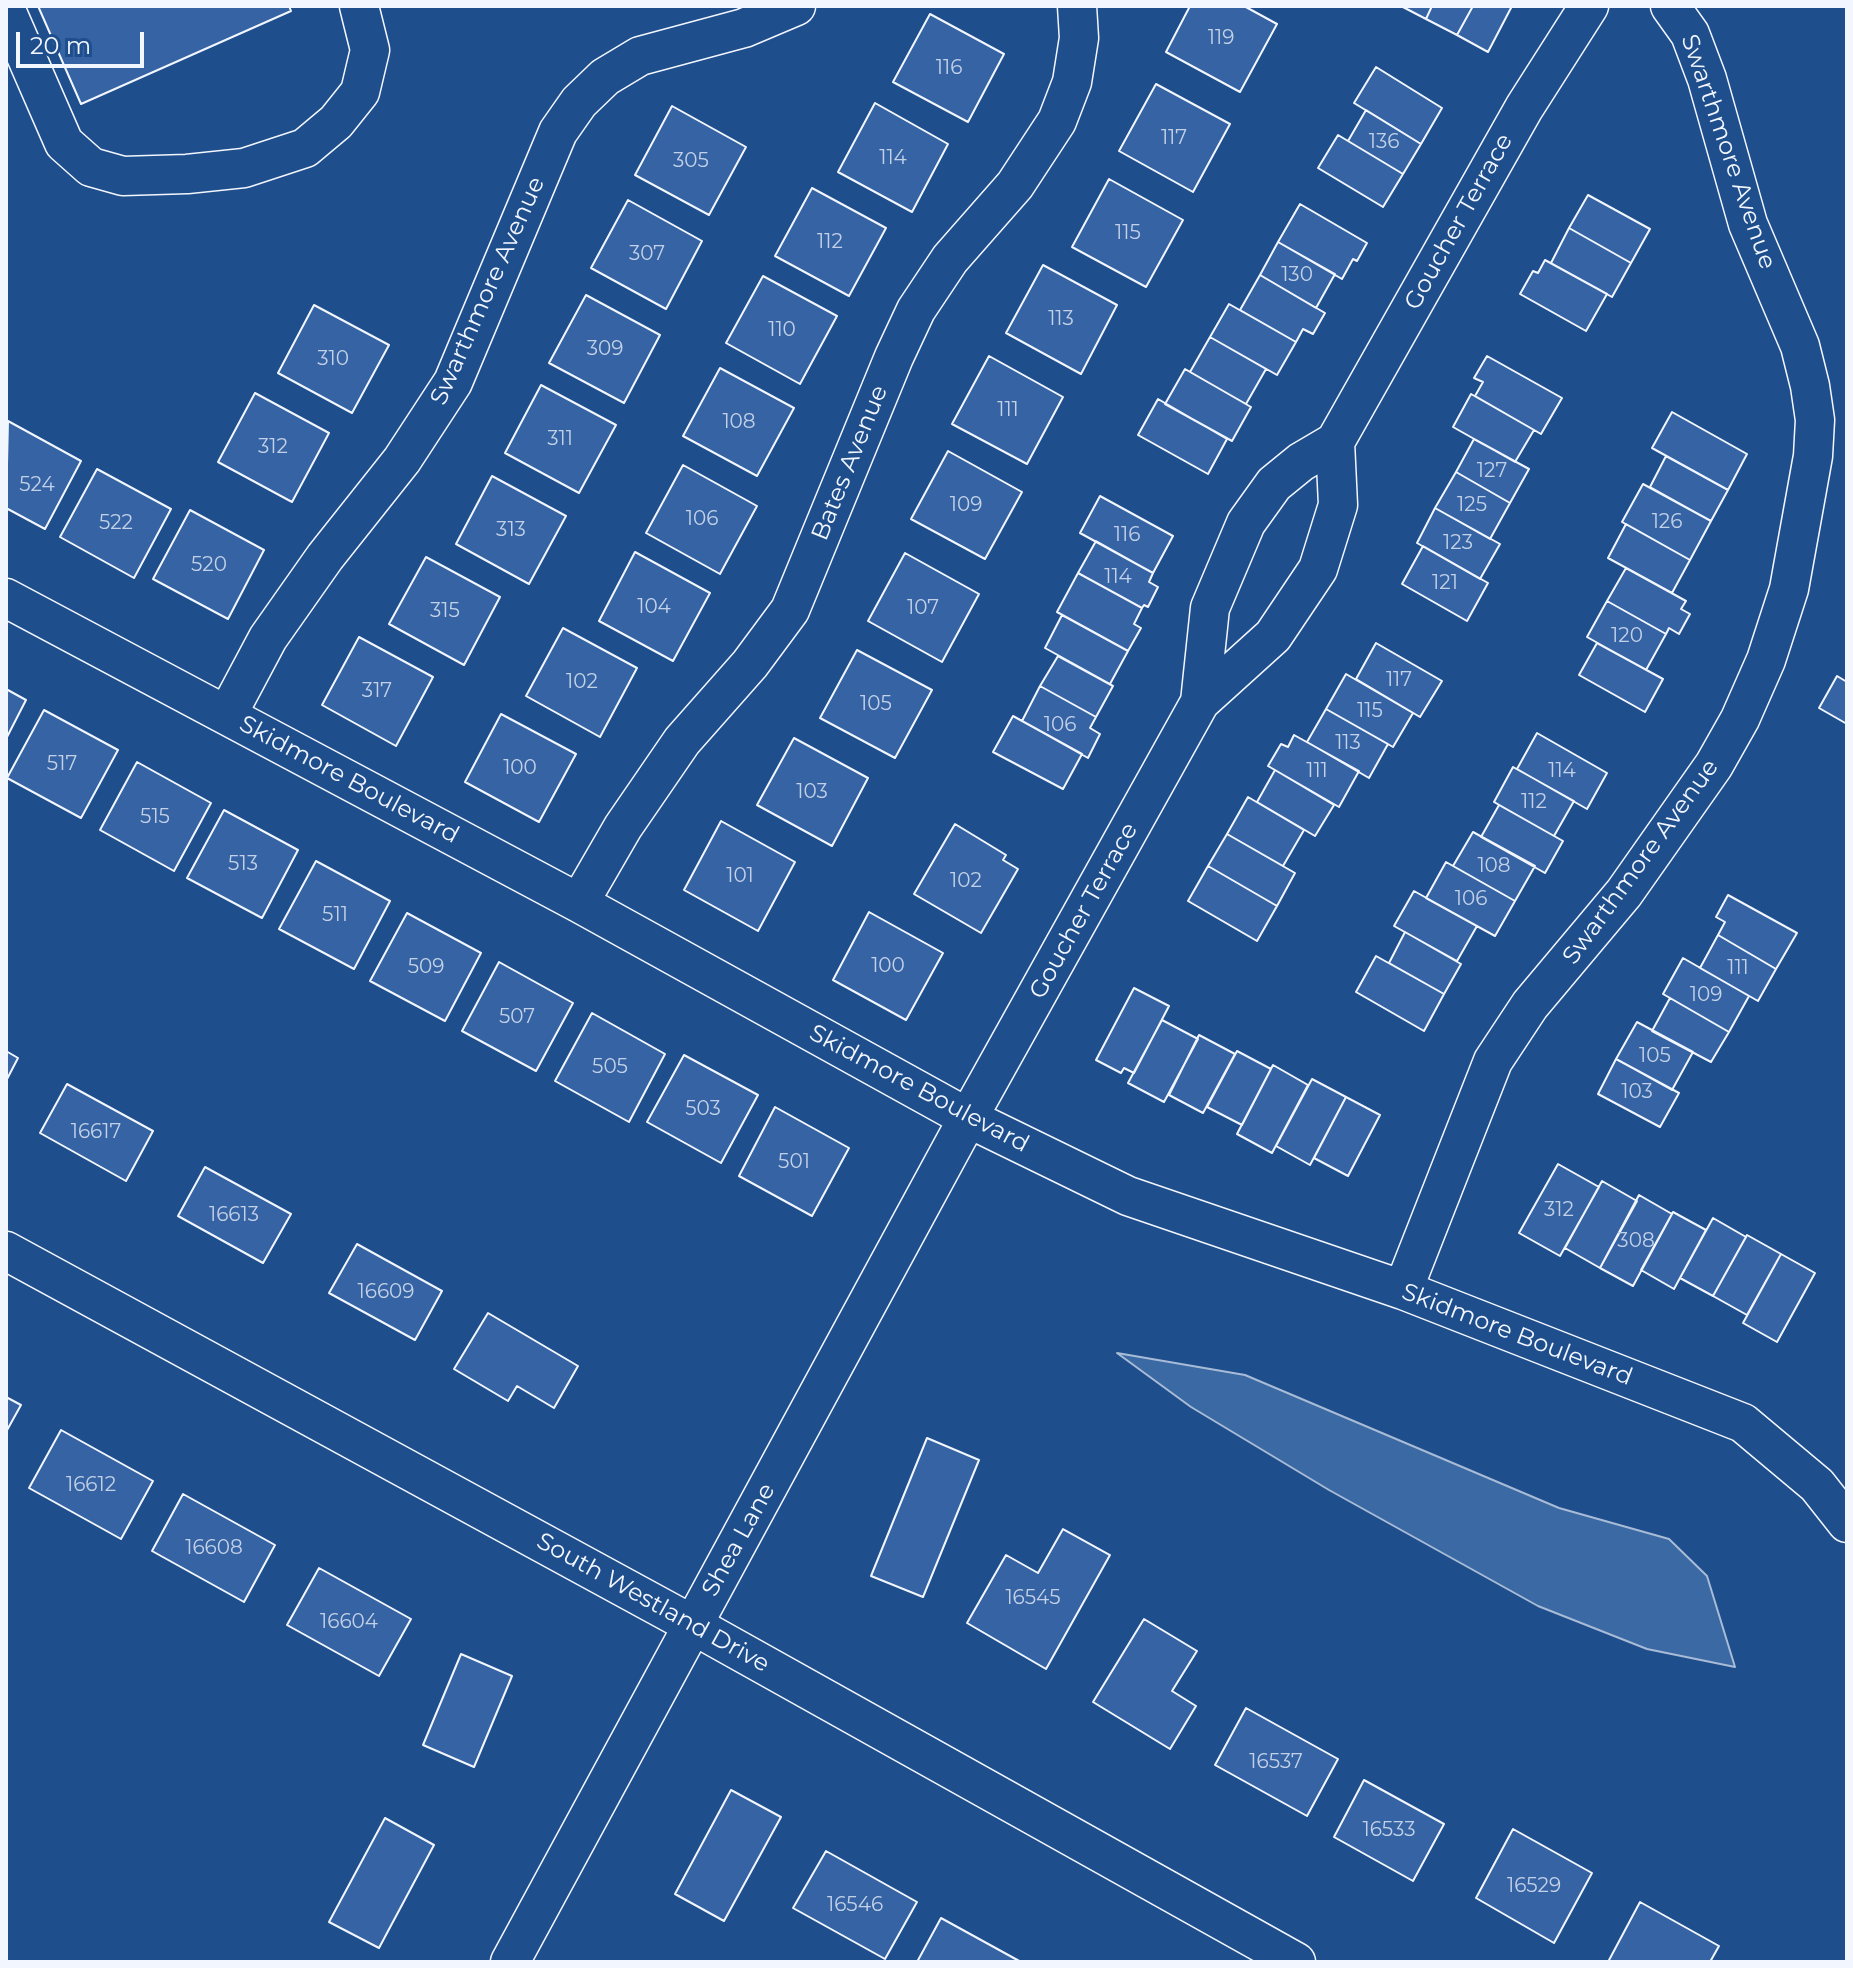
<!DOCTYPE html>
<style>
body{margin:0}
#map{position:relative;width:1853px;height:1968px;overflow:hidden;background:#1f4e8c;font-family:Montserrat,sans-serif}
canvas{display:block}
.frame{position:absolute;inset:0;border:8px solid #f2f6ff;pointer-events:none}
.scale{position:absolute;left:16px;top:32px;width:128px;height:36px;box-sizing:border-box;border:4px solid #f2f6ff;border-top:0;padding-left:10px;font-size:24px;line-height:28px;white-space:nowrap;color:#f2f6ff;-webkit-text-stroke:6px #1f4e8c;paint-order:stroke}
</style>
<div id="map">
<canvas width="1853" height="1968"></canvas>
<div class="frame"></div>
<div class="scale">20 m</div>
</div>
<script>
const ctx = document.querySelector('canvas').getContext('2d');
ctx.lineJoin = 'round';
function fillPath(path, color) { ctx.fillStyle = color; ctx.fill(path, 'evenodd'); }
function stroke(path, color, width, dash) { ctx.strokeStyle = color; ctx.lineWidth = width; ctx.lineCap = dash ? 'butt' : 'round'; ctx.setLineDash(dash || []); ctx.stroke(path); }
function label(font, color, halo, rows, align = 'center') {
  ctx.font = font + ' Montserrat,sans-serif'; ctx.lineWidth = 6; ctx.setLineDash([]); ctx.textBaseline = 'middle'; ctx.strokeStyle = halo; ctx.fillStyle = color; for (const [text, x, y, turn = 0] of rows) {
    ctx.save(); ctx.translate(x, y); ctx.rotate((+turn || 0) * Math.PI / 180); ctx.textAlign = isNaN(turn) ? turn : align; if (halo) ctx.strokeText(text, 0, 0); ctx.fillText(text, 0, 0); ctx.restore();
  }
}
const water = new Path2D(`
 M 1117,1353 L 1245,1375 L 1559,1508 L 1669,1539 L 1707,1576 L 1735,1667 L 1647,1649 L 1538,1606 L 1329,1490 L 1191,1407 Z`);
const building = new Path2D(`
 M 38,6 L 289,6 L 291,11 L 81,104 Z
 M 1190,6 L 1244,6 L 1277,24 L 1240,92 L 1166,52 Z
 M 1401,6 L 1432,6 L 1426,19 Z
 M 1432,6 L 1473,6 L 1457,35 L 1426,19 Z
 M 1473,6 L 1512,6 L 1488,52 L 1457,35 Z
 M 930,14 L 1004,54 L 968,122 L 893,82 Z
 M 1376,67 L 1442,108 L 1421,144 L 1354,103 Z
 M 1156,84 L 1230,124 L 1193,192 L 1119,151 Z
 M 875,103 L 948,144 L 912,212 L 838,172 Z
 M 672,106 L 746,147 L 709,215 L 635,175 Z
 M 1366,110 L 1421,144 L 1403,174 L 1348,141 Z
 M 1338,135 L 1403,174 L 1383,207 L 1318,168 Z
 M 1109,179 L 1183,220 L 1146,287 L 1072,247 Z
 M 812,188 L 886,228 L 849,296 L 775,256 Z
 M 1588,195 L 1650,229 L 1631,263 L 1569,228 Z
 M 628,200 L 702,241 L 666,309 L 591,268 Z
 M 1300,204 L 1367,243 L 1357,261 L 1353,259 L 1342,279 L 1278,242 Z
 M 1569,228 L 1631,263 L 1612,297 L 1551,263 Z
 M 1278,242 L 1335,274 L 1316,308 L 1260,275 Z
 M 1545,260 L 1607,294 L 1586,331 L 1520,294 L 1533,271 L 1538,273 Z
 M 1043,265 L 1117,305 L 1081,374 L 1006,333 Z
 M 1260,275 L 1325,313 L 1313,334 L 1303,329 L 1296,342 L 1240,310 Z
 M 763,276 L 837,316 L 800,384 L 726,343 Z
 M 586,295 L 660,335 L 624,403 L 549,363 Z
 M 1229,304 L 1296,342 L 1277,375 L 1210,337 Z
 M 314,305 L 389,345 L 352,413 L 278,373 Z
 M 1210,337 L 1266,369 L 1246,404 L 1190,372 Z
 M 989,356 L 1063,397 L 1027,464 L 952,424 Z
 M 1487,356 L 1562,398 L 1541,434 L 1475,396 L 1483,382 L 1474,378 Z
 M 720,368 L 794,408 L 757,476 L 683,436 Z
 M 1185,369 L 1251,407 L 1232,441 L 1165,404 Z
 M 541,385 L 616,425 L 579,493 L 505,453 Z
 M 255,393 L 329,433 L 292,502 L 218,462 Z
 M 1471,394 L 1534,430 L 1515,462 L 1453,427 Z
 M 1158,399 L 1227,439 L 1208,474 L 1138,435 Z
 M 1672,412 L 1747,454 L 1728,490 L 1652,448 Z
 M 8,421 L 81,461 L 45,529 L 6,508 Z
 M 1474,439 L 1529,469 L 1510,503 L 1456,472 Z
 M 948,451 L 1022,492 L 985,559 L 911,519 Z
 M 1666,456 L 1728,490 L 1711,521 L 1650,487 Z
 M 683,465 L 757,506 L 720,574 L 646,533 Z
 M 97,469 L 171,509 L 134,578 L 60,537 Z
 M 1456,472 L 1510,503 L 1490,539 L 1435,508 Z
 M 492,476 L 566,516 L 529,584 L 456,544 Z
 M 1643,484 L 1711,521 L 1690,560 L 1622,522 Z
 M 1100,496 L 1173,536 L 1153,573 L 1080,533 Z
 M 1435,508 L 1500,544 L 1480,579 L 1417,543 Z
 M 190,510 L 264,550 L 228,619 L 153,579 Z
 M 1626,524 L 1690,560 L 1672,593 L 1608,558 Z
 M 1096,541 L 1153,573 L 1149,582 L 1158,587 L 1148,607 L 1144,605 L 1142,608 L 1078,573 Z
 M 1423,546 L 1488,583 L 1467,621 L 1402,584 Z
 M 635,552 L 710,593 L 673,661 L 599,621 Z
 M 905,553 L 979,594 L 942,662 L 868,621 Z
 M 426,557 L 500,597 L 464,665 L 389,624 Z
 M 1626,568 L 1686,601 L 1681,609 L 1690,614 L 1679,634 L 1669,628 L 1666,634 L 1607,601 Z
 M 1078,573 L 1142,608 L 1134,624 L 1141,628 L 1128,651 L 1057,612 Z
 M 1607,601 L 1666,634 L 1646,670 L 1587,637 Z
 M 1062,615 L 1128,651 L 1110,684 L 1045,648 Z
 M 563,628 L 637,668 L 600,737 L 526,696 Z
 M 359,637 L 433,677 L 396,746 L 322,705 Z
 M 1376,643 L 1442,681 L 1420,717 L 1356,679 Z
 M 1597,643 L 1663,679 L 1645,712 L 1579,675 Z
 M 857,650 L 932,690 L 895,758 L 820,718 Z
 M 1058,656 L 1113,686 L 1096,717 L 1040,686 Z
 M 1346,674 L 1413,713 L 1393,747 L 1326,709 Z
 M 1837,676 L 1847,682 L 1847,724 L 1819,708 Z
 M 1040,686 L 1096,717 L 1090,728 L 1100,734 L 1088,758 L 1022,721 Z
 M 6,689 L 26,700 L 6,739 Z
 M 1326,709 L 1388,744 L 1369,778 L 1307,742 Z
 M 44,710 L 118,750 L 81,818 L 7,778 Z
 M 501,714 L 576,754 L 539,822 L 465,782 Z
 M 1013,716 L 1082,754 L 1063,789 L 993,752 Z
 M 1537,733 L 1607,773 L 1587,809 L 1517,769 Z
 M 1294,735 L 1359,771 L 1339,807 L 1268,766 L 1281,744 L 1288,747 Z
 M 794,738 L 868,778 L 832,846 L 757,805 Z
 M 137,762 L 211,803 L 174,871 L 100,830 Z
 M 1513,767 L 1574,801 L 1554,836 L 1494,802 Z
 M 1275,770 L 1334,805 L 1315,836 L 1257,802 Z
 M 1248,797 L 1304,830 L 1283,866 L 1227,834 Z
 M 1499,805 L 1563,841 L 1545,873 L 1481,837 Z
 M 224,810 L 298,850 L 262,918 L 187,878 Z
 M 721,821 L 795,862 L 758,931 L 684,890 Z
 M 955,824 L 1006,855 L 1003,860 L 1018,869 L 981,933 L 914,894 Z
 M 1473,832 L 1535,866 L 1515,901 L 1453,866 Z
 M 1227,834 L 1295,873 L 1277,906 L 1208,866 Z
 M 316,861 L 390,901 L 354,969 L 279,929 Z
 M 1446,862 L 1515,901 L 1495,936 L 1426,898 Z
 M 1208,866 L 1277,906 L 1257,941 L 1188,901 Z
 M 1414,891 L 1477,926 L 1457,961 L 1394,926 Z
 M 1728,895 L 1797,933 L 1776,969 L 1718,935 L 1725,922 L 1716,917 Z
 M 869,912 L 943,953 L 906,1020 L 833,980 Z
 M 407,913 L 481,953 L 445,1021 L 370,981 Z
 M 1405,932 L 1461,964 L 1444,994 L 1389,963 Z
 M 1718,935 L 1776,969 L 1758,1001 L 1700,968 Z
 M 1376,956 L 1444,994 L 1424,1031 L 1356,992 Z
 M 1683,958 L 1749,996 L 1729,1032 L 1663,994 Z
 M 499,962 L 573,1003 L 536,1071 L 462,1031 Z
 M 1134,988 L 1169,1006 L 1134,1073 L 1124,1068 L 1121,1073 L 1096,1060 Z
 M 1670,998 L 1729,1032 L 1711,1062 L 1652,1031 Z
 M 592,1013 L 665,1054 L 629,1122 L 555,1081 Z
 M 1162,1020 L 1198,1039 L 1164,1102 L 1128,1083 Z
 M 1637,1022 L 1693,1052 L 1672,1090 L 1616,1059 Z
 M 1199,1035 L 1235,1054 L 1203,1113 L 1169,1095 Z
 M 6,1051 L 18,1058 L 6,1081 Z
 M 1237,1051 L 1271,1069 L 1242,1125 L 1207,1107 Z
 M 684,1055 L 758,1095 L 721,1163 L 647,1122 Z
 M 1616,1059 L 1679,1093 L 1660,1127 L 1598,1094 Z
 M 1273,1065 L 1308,1085 L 1272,1153 L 1237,1134 Z
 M 1312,1079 L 1346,1097 L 1310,1165 L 1276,1146 Z
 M 67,1084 L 153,1131 L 126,1181 L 40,1133 Z
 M 1346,1097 L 1380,1115 L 1348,1176 L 1314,1158 Z
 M 775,1107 L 849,1148 L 812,1216 L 739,1176 Z
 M 1558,1164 L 1599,1187 L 1560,1256 L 1519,1233 Z
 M 205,1167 L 291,1214 L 263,1263 L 178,1216 Z
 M 1602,1181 L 1637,1201 L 1600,1268 L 1565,1248 Z
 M 1639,1195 L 1672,1214 L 1633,1286 L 1600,1268 Z
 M 1673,1212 L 1706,1230 L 1674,1289 L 1641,1270 Z
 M 1713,1218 L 1746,1237 L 1713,1296 L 1680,1278 Z
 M 1747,1235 L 1781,1254 L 1747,1315 L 1713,1296 Z
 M 357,1244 L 442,1291 L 415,1340 L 329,1293 Z
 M 1781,1254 L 1815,1273 L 1777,1342 L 1743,1323 Z
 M 488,1313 L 578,1366 L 554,1408 L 517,1386 L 508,1401 L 454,1369 Z
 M 6,1397 L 21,1405 L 6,1432 Z
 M 61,1430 L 153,1481 L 121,1539 L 29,1488 Z
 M 927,1438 L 979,1460 L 923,1597 L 871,1576 Z
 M 183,1494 L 275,1545 L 244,1602 L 152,1551 Z
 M 1063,1529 L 1110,1555 L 1046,1669 L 967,1623 L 1006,1555 L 1038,1573 Z
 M 319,1568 L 411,1619 L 379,1676 L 287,1625 Z
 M 1144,1619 L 1197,1651 L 1172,1691 L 1196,1706 L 1170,1749 L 1093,1702 Z
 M 461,1654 L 512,1676 L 474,1767 L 423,1745 Z
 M 1246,1708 L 1338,1759 L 1307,1816 L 1215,1765 Z
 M 1364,1780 L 1444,1824 L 1413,1881 L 1334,1837 Z
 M 731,1790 L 781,1817 L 724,1921 L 675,1894 Z
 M 385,1818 L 434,1845 L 379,1948 L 329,1922 Z
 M 1513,1829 L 1592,1873 L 1554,1943 L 1476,1898 Z
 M 826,1851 L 917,1902 L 885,1959 L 793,1908 Z
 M 1640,1902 L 1719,1946 L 1710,1962 L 1608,1962 Z
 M 941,1918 L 1021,1962 L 917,1962 Z`);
const street = new Path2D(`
 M 6,10 L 64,143 L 91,167 L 123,176 L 187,174 L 244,168 L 305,148 L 336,122 L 360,92 L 370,50 L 359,6
 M 6,598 L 579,903 L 968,1118 L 1128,1196 L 1403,1290 L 1743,1423 L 1817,1485 L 1847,1523
 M 1200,702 L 1210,608 L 1246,523 L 1274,484 L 1301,462 L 1335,442 L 1524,108 L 1589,6
 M 227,715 L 268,638 L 325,557 L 402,460 L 453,382 L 558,132 L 579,102 L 605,77 L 640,56 L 744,28 L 796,6
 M 579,903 L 623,827 L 682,741 L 750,664 L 790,610 L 894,357 L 916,310 L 950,259 L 1015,185 L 1057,121 L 1072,82 L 1079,38 L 1077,6
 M 6,1251 L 693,1625 L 1296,1962
 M 1403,1290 L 1493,1061 L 1530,1005 L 1624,893 L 1714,765 L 1740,719 L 1766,660 L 1789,589 L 1813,456 L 1815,420 L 1810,386 L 1800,346 L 1748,224 L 1707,79 L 1690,34 L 1670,6
 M 510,1962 L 968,1118 L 1200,702 L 1273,636 L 1318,569 L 1338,505 L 1335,442`);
const numberNames = [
 ["119",1221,38],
 ["116",949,68],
 ["117",1174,138],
 ["136",1384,142],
 ["114",893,158],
 ["305",691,161],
 ["115",1128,233],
 ["112",830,242],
 ["307",647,254],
 ["130",1297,275],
 ["113",1061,319],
 ["110",782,330],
 ["309",605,349],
 ["310",333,359],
 ["111",1008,410],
 ["108",739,422],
 ["311",560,439],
 ["312",273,447],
 ["127",1492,471],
 ["524",37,485],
 ["109",966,505],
 ["125",1472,505],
 ["106",702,519],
 ["126",1667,522],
 ["522",116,523],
 ["313",511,530],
 ["116",1127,535],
 ["123",1458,543],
 ["520",209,565],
 ["114",1118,577],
 ["121",1445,583],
 ["104",654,607],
 ["107",923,608],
 ["315",445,611],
 ["120",1627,636],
 ["117",1399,680],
 ["102",582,682],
 ["317",377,691],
 ["105",876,704],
 ["115",1370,711],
 ["106",1060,725],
 ["113",1348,743],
 ["517",62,764],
 ["100",520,768],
 ["111",1317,771],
 ["114",1562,771],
 ["103",812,792],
 ["112",1534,802],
 ["515",155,817],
 ["513",243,864],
 ["108",1494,866],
 ["101",740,876],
 ["102",966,881],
 ["106",1471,899],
 ["511",335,915],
 ["100",888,966],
 ["509",426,967],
 ["111",1738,968],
 ["109",1706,995],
 ["507",517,1017],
 ["105",1655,1056],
 ["505",610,1067],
 ["103",1637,1092],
 ["503",703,1109],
 ["16617",96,1132],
 ["501",794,1162],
 ["312",1559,1210],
 ["16613",234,1215],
 ["308",1636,1241],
 ["16609",386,1292],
 ["16612",91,1485],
 ["16608",214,1548],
 ["16545",1033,1598],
 ["16604",349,1622],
 ["16537",1276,1762],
 ["16533",1389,1830],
 ["16529",1534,1886],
 ["16546",855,1905]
];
const streetNames = [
 ["Swarthmore Avenue",1728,152,71],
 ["Goucher Terrace",1459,222,-61],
 ["Swarthmore Avenue",488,291,-66],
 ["Bates Avenue",850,463,-68],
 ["Skidmore Boulevard",349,780,28],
 ["Swarthmore Avenue",1641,862,-54],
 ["Goucher Terrace",1084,911,-61],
 ["Skidmore Boulevard",919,1089,28],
 ["Skidmore Boulevard",1517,1335,21],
 ["Shea Lane",739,1540,-61],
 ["South Westland Drive",653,1603,29]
];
fillPath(water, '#3b69a3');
stroke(water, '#a8bbd7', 2);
fillPath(building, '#3563a3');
stroke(building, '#f2f6ff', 2);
stroke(street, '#f2f6ff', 41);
stroke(street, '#1f4e8c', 38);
label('20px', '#c3d1e8', null, numberNames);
label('24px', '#f2f6ff', '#1f4e8c', streetNames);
</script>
